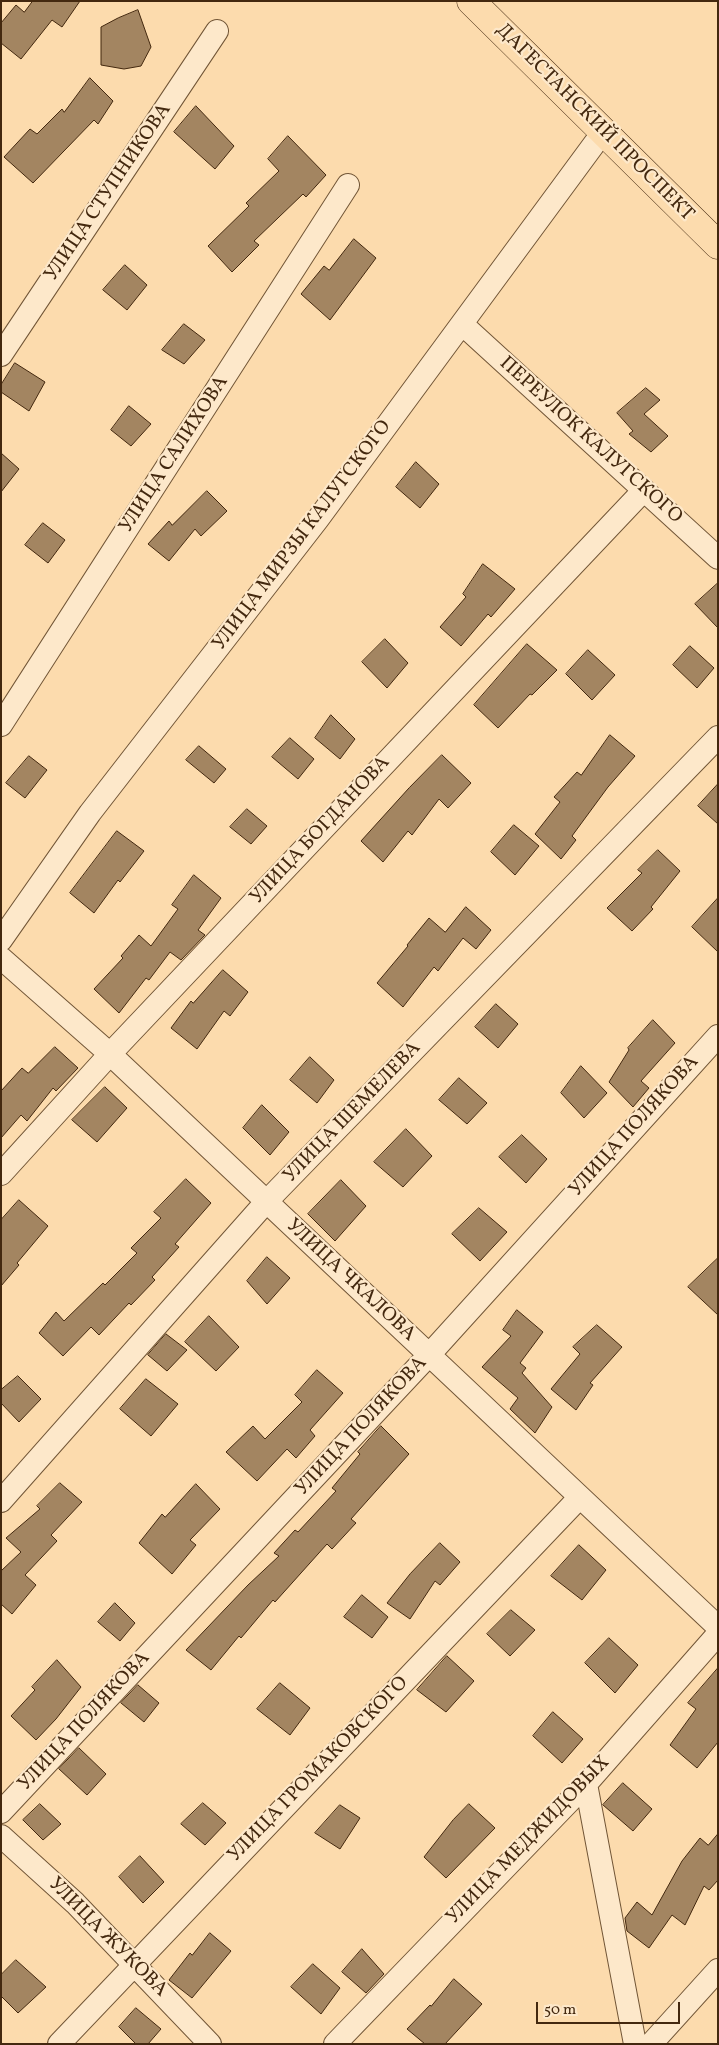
<!DOCTYPE html>
<meta charset="utf-8">
<style>
body{margin:0}
#map{position:relative;width:719px;height:2045px;overflow:hidden;background:#fcdbad;font-family:Vollkorn,serif}
canvas{display:block}
.frame{position:absolute;inset:0;border:2px solid #43280f;pointer-events:none}
.scale{position:absolute;left:536px;top:2002px;width:144px;height:22px;box-sizing:border-box;border:2px solid #43280f;border-top:0;padding-left:6px;font-size:15px;line-height:18px;white-space:nowrap;color:#43280f;-webkit-text-stroke:4px #fde8ca;paint-order:stroke}
</style>
<div id="map">
<canvas width="719" height="2045"></canvas>
<div class="frame"></div>
<div class="scale">50 m</div>
</div>
<script>
const ctx = document.querySelector('canvas').getContext('2d');
ctx.lineJoin = 'round';
function fillPath(path, color) { ctx.fillStyle = color; ctx.fill(path, 'evenodd'); }
function stroke(path, color, width, dash) { ctx.strokeStyle = color; ctx.lineWidth = width; ctx.lineCap = dash ? 'butt' : 'round'; ctx.setLineDash(dash || []); ctx.stroke(path); }
function label(font, color, halo, rows, align = 'center') {
  ctx.font = font + ' Vollkorn,serif'; ctx.lineWidth = 4.5; ctx.setLineDash([]); ctx.textBaseline = 'middle'; ctx.strokeStyle = halo; ctx.fillStyle = color; for (const [text, x, y, turn = 0] of rows) {
    ctx.save(); ctx.translate(x, y); ctx.rotate((+turn || 0) * Math.PI / 180); ctx.textAlign = isNaN(turn) ? turn : align; if (halo) ctx.strokeText(text, 0, 0); ctx.fillText(text, 0, 0); ctx.restore();
  }
}
const building = new Path2D(`
 M 33,1 L 80,1 L 62,27 L 52,20 L 21,59 L 1,43 L 1,23 L 16,5 L 24,12 Z
 M 138,10 L 151,47 L 141,66 L 124,69 L 101,65 L 101,27 L 118,18 Z
 M 90,78 L 113,101 L 98,124 L 94,120 L 33,183 L 4,157 L 30,129 L 37,134 L 62,109 L 64,112 Z
 M 196,106 L 234,146 L 215,169 L 174,132 Z
 M 288,136 L 326,175 L 306,197 L 303,194 L 254,241 L 259,245 L 232,272 L 208,246 L 249,206 L 246,203 L 279,171 L 268,159 Z
 M 354,239 L 376,258 L 330,320 L 301,294 L 324,266 L 329,270 Z
 M 125,265 L 147,285 L 127,310 L 103,290 Z
 M 184,324 L 205,340 L 184,364 L 162,350 Z
 M 15,363 L 45,382 L 29,411 L 1,392 L 1,385 Z
 M 646,388 L 660,400 L 644,414 L 668,436 L 651,452 L 629,434 L 633,431 L 617,413 Z
 M 129,406 L 151,424 L 131,446 L 111,430 Z
 M 1,453 L 19,469 L 1,492 Z
 M 416,462 L 439,484 L 420,508 L 396,487 Z
 M 207,491 L 227,511 L 201,536 L 195,529 L 169,561 L 148,544 L 169,521 L 172,525 Z
 M 43,523 L 65,540 L 48,563 L 25,545 Z
 M 483,564 L 515,589 L 491,617 L 488,614 L 461,646 L 440,627 L 466,597 L 463,594 Z
 M 718,583 L 718,628 L 695,604 Z
 M 385,639 L 408,663 L 387,688 L 362,662 Z
 M 527,644 L 557,670 L 532,695 L 530,694 L 498,728 L 474,705 Z
 M 690,646 L 714,668 L 697,688 L 673,665 Z
 M 588,650 L 615,675 L 592,700 L 566,674 Z
 M 331,715 L 355,739 L 340,759 L 315,738 Z
 M 610,735 L 635,756 L 608,787 L 572,836 L 576,840 L 561,859 L 535,834 L 560,802 L 554,797 L 577,772 L 581,775 Z
 M 290,738 L 314,759 L 298,779 L 272,757 Z
 M 199,746 L 226,769 L 214,783 L 186,760 Z
 M 442,755 L 471,783 L 448,808 L 439,799 L 412,835 L 408,831 L 383,862 L 361,841 L 409,788 Z
 M 29,756 L 47,770 L 25,798 L 6,783 Z
 M 718,784 L 718,824 L 698,806 Z
 M 247,809 L 267,826 L 251,844 L 230,827 Z
 M 514,825 L 539,846 L 515,875 L 491,852 Z
 M 117,831 L 144,851 L 120,882 L 118,880 L 94,913 L 70,893 Z
 M 658,850 L 680,871 L 651,907 L 653,909 L 632,931 L 607,908 L 642,873 L 638,870 Z
 M 194,875 L 221,898 L 198,930 L 205,935 L 181,960 L 170,952 L 149,980 L 146,978 L 119,1013 L 94,989 L 123,958 L 121,956 L 139,935 L 151,946 L 178,909 L 172,905 Z
 M 718,898 L 718,952 L 692,927 Z
 M 466,907 L 491,930 L 476,949 L 463,938 L 438,971 L 434,967 L 403,1007 L 377,983 L 408,946 L 407,945 L 429,918 L 445,932 Z
 M 223,970 L 248,992 L 230,1016 L 224,1011 L 197,1049 L 171,1028 L 191,1001 L 193,1003 Z
 M 496,1004 L 518,1024 L 498,1048 L 475,1027 Z
 M 653,1020 L 675,1043 L 641,1081 L 649,1088 L 633,1107 L 609,1082 L 629,1050 L 628,1048 Z
 M 55,1047 L 78,1068 L 56,1091 L 53,1088 L 27,1121 L 21,1115 L 1,1138 L 1,1091 L 22,1068 L 28,1073 Z
 M 310,1057 L 334,1080 L 317,1103 L 290,1080 Z
 M 581,1066 L 607,1093 L 584,1118 L 561,1093 Z
 M 459,1078 L 487,1103 L 467,1124 L 439,1100 Z
 M 105,1087 L 127,1108 L 97,1142 L 72,1120 Z
 M 262,1105 L 289,1132 L 270,1155 L 243,1128 Z
 M 406,1129 L 432,1156 L 403,1187 L 374,1162 Z
 M 522,1135 L 547,1159 L 526,1183 L 499,1157 Z
 M 186,1179 L 211,1203 L 175,1244 L 179,1247 L 152,1277 L 155,1280 L 131,1305 L 129,1303 L 99,1335 L 91,1327 L 63,1356 L 39,1333 L 56,1312 L 64,1321 L 103,1283 L 105,1285 L 137,1253 L 131,1248 L 161,1218 L 154,1212 Z
 M 341,1180 L 366,1206 L 335,1241 L 308,1214 Z
 M 19,1200 L 48,1226 L 17,1263 L 19,1265 L 1,1286 L 1,1220 Z
 M 479,1208 L 507,1232 L 480,1261 L 452,1234 Z
 M 267,1257 L 290,1278 L 267,1304 L 247,1281 Z
 M 718,1258 L 718,1315 L 688,1287 Z
 M 517,1310 L 543,1332 L 520,1363 L 526,1368 L 522,1373 L 552,1407 L 535,1433 L 510,1409 L 518,1398 L 482,1367 L 511,1336 L 503,1330 Z
 M 209,1316 L 239,1347 L 216,1371 L 185,1342 Z
 M 597,1325 L 622,1347 L 590,1383 L 593,1385 L 576,1410 L 551,1389 L 580,1354 L 573,1347 Z
 M 166,1334 L 187,1350 L 167,1371 L 148,1355 Z
 M 317,1370 L 343,1393 L 310,1430 L 315,1436 L 296,1458 L 287,1449 L 257,1481 L 226,1452 L 253,1426 L 265,1439 L 302,1402 L 295,1395 Z
 M 18,1376 L 41,1399 L 19,1422 L 1,1403 L 1,1390 Z
 M 146,1379 L 178,1404 L 151,1436 L 120,1409 Z
 M 381,1426 L 409,1454 L 351,1519 L 356,1523 L 332,1549 L 327,1544 L 275,1602 L 273,1600 L 241,1638 L 239,1636 L 211,1670 L 186,1650 L 248,1585 L 279,1556 L 274,1553 L 295,1530 L 298,1532 L 336,1491 L 332,1488 L 360,1454 L 358,1452 Z
 M 60,1483 L 82,1502 L 51,1535 L 57,1541 L 25,1575 L 36,1585 L 12,1614 L 1,1604 L 1,1571 L 21,1552 L 6,1538 L 40,1509 L 37,1506 Z
 M 196,1484 L 220,1509 L 190,1540 L 196,1545 L 172,1574 L 139,1543 L 162,1514 L 165,1517 Z
 M 440,1543 L 460,1562 L 440,1585 L 435,1581 L 410,1619 L 387,1603 L 410,1574 Z
 M 579,1545 L 606,1570 L 582,1600 L 551,1576 Z
 M 362,1595 L 388,1617 L 372,1638 L 344,1617 Z
 M 115,1603 L 135,1623 L 120,1641 L 98,1622 Z
 M 511,1610 L 535,1630 L 510,1656 L 487,1634 Z
 M 609,1638 L 638,1665 L 615,1693 L 585,1663 Z
 M 447,1656 L 474,1681 L 446,1712 L 417,1690 Z
 M 57,1660 L 81,1687 L 56,1719 L 36,1740 L 11,1716 L 35,1690 L 32,1687 Z
 M 718,1668 L 718,1742 L 697,1768 L 670,1745 L 696,1709 L 688,1703 Z
 M 280,1683 L 310,1708 L 290,1735 L 257,1709 Z
 M 138,1685 L 159,1703 L 144,1722 L 121,1703 Z
 M 553,1712 L 583,1739 L 562,1763 L 533,1736 Z
 M 79,1748 L 106,1774 L 87,1795 L 59,1769 Z
 M 623,1783 L 652,1809 L 633,1831 L 603,1805 Z
 M 203,1803 L 226,1823 L 205,1845 L 181,1824 Z
 M 40,1804 L 61,1824 L 43,1840 L 23,1820 Z
 M 469,1804 L 495,1828 L 446,1878 L 424,1857 L 453,1820 Z
 M 340,1805 L 360,1818 L 340,1849 L 315,1833 Z
 M 718,1834 L 718,1880 L 709,1890 L 704,1886 L 685,1925 L 672,1915 L 649,1948 L 627,1931 L 625,1918 L 637,1902 L 652,1915 L 682,1861 L 700,1838 L 708,1845 Z
 M 140,1856 L 164,1882 L 143,1903 L 119,1877 Z
 M 210,1933 L 231,1951 L 192,1998 L 169,1980 L 190,1953 L 192,1955 Z
 M 362,1949 L 384,1974 L 366,1993 L 342,1972 Z
 M 16,1960 L 46,1987 L 18,2013 L 1,1996 L 1,1975 Z
 M 313,1964 L 340,1988 L 321,2014 L 291,1987 Z
 M 454,1979 L 482,2004 L 445,2044 L 425,2044 L 407,2029 L 430,2005 L 431,2006 Z
 M 136,2008 L 161,2029 L 148,2044 L 136,2044 L 119,2027 Z`);
const street = new Path2D(`
 M 462,324 L 718,558
 M 1,355 L 217,31
 M 1,725 L 348,185
 M 1,940 L 90,813 L 318,519 L 603,132
 M 1,958 L 110,1054 L 718,1627
 M 1,1174 L 110,1054 L 644,490
 M 1,1501 L 266,1202 L 718,737
 M 586,1784 L 635,2044
 M 1,1812 L 429,1355 L 718,1036
 M 1,1836 L 75,1903 L 210,2044
 M 59,2044 L 580,1497
 M 335,2044 L 586,1784 L 718,1634
 M 651,2044 L 718,1970`);
const highway = new Path2D(`
 M 471,1 L 718,245`);
const streetNames = [
 ["ДАГЕСТАНСКИЙ ПРОСПЕКТ",594,123,45],
 ["УЛИЦА СТУПНИКОВА",109,193,-56],
 ["ПЕРЕУЛОК КАЛУГСКОГО",590,441,42],
 ["УЛИЦА САЛИХОВА",175,455,-57],
 ["УЛИЦА МИРЗЫ КАЛУГСКОГО",303,536,-53],
 ["УЛИЦА БОГДАНОВА",321,831,-47],
 ["УЛИЦА ШЕМЕЛЕВА",353,1113,-46],
 ["УЛИЦА ПОЛЯКОВА",635,1127,-48],
 ["УЛИЦА ЧКАЛОВА",350,1281,43],
 ["УЛИЦА ПОЛЯКОВА",362,1427,-47],
 ["УЛИЦА ПОЛЯКОВА",85,1722,-47],
 ["УЛИЦА ГРОМАКОВСКОГО",319,1770,-46],
 ["УЛИЦА МЕДЖИДОВЫХ",529,1841,-46],
 ["УЛИЦА ЖУКОВА",107,1938,45]
];
fillPath(building, '#a38561');
stroke(building, '#43280f', 1);
stroke(street, '#715536', 24);
stroke(highway, '#43280f', 29);
stroke(street, '#fde8ca', 22);
stroke(highway, '#fcdbad', 28);
label('20px', '#43280f', '#fde8ca', streetNames);
</script>
